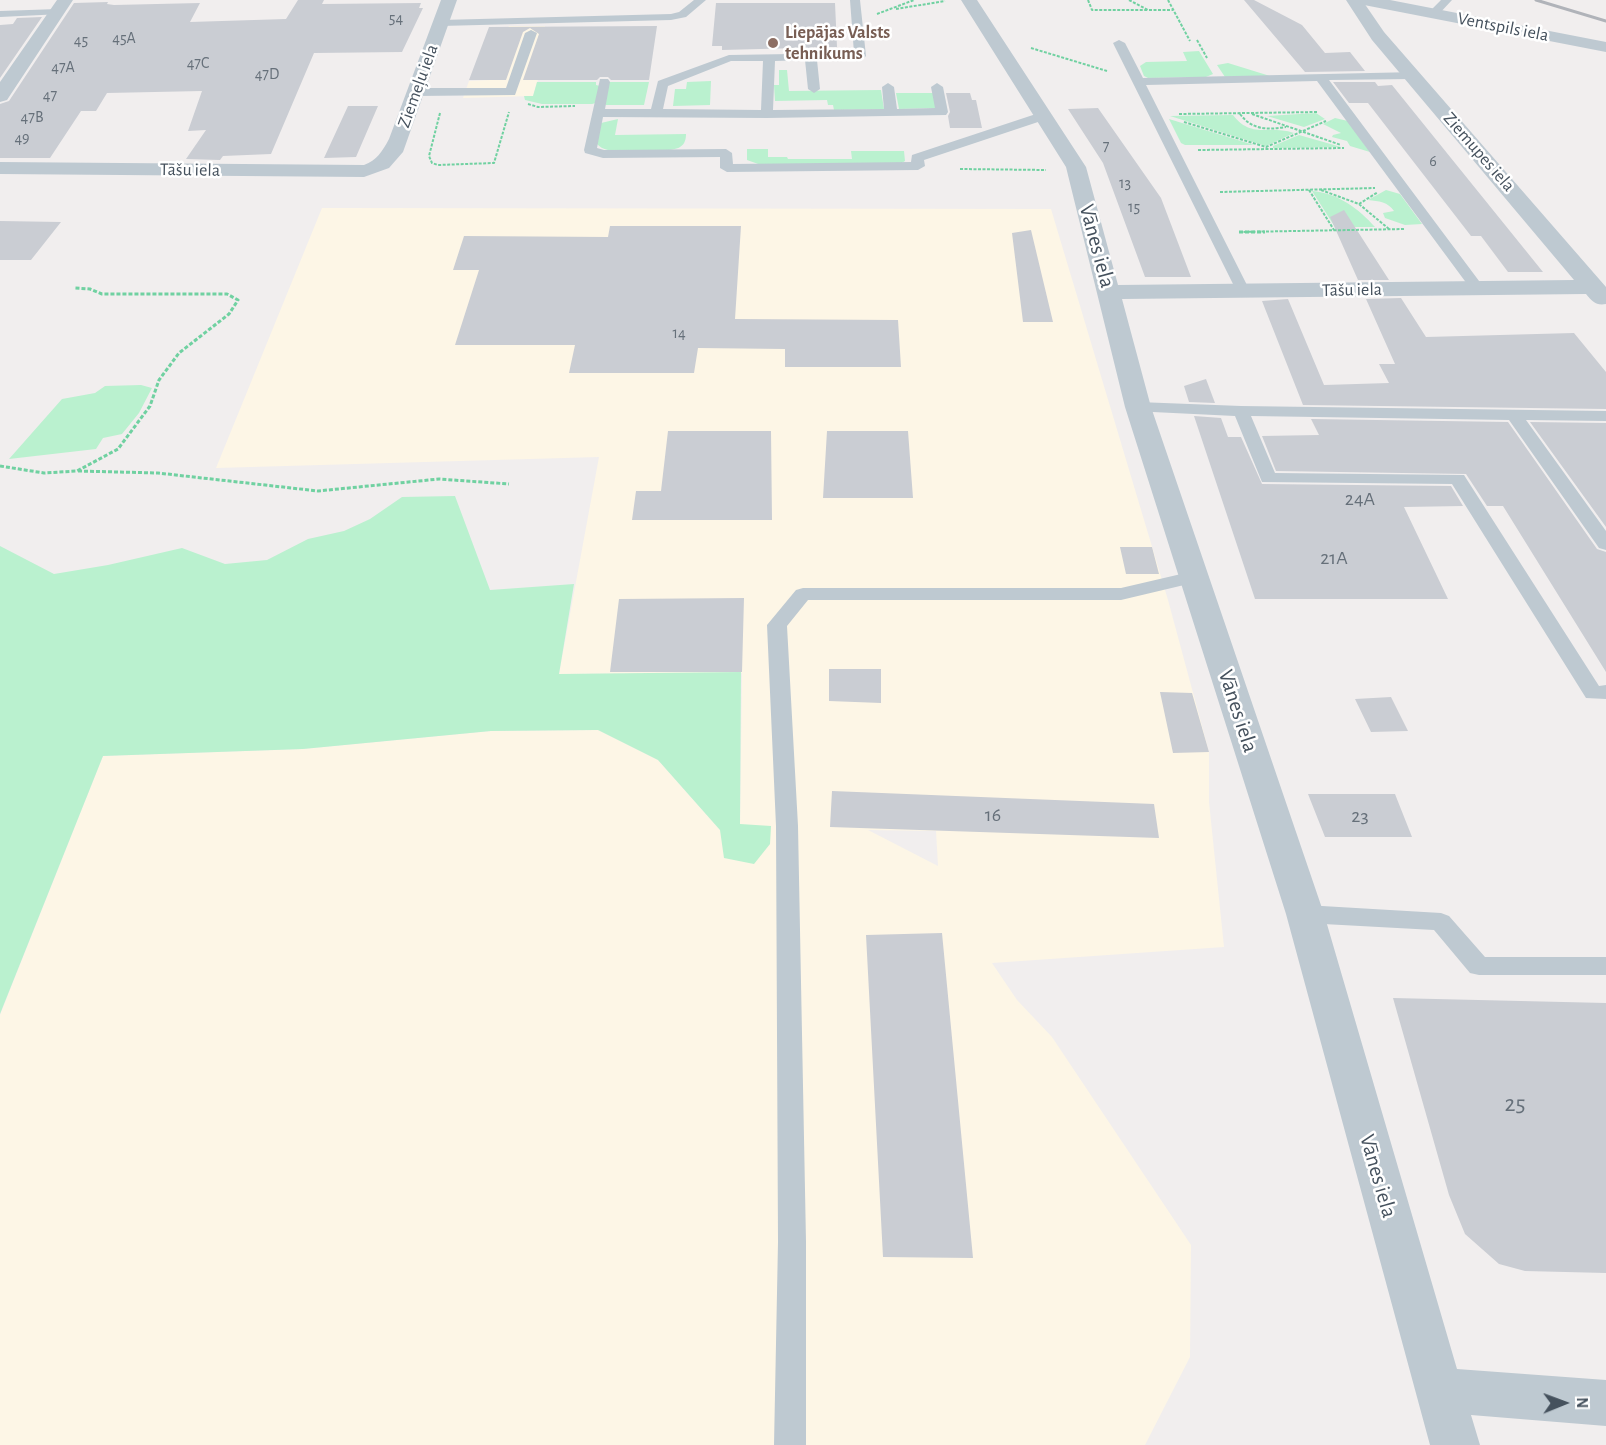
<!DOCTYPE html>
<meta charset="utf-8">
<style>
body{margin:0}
#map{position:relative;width:1606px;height:1445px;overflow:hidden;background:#f1eeee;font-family:"Alegreya Sans",sans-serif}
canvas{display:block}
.north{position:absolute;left:1534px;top:1373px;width:60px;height:60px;-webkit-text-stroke:4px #fff;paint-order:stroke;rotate:89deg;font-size:16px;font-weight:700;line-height:24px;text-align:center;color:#45515d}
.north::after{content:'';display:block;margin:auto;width:21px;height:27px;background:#45515d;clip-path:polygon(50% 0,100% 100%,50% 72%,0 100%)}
</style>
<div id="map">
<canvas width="1606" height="1445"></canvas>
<div class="north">N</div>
</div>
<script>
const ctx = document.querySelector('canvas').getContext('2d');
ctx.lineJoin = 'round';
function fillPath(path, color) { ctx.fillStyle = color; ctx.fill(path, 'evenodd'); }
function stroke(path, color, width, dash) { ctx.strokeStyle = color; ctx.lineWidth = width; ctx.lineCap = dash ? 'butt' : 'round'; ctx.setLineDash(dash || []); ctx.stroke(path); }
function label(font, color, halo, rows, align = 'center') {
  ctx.font = font + ' "Alegreya Sans",sans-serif'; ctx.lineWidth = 5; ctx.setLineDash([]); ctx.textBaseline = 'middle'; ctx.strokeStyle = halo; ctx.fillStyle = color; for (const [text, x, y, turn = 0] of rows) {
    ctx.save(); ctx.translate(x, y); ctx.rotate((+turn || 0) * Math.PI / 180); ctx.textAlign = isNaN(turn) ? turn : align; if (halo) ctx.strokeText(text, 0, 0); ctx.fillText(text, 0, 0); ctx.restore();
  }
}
const commercial = new Path2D(`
 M 509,26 L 545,26 L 529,80 L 538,80 L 533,96 L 463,98 L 469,81 L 490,80 Z
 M 322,208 L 1051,209 L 1168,600 L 1209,752 L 1209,802 L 1224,947 L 992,963 L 1017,1000 L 1052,1037 L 1191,1245 L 1190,1357 L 1145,1445 L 0,1445 L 0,1015 L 103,756 L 303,749 L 491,731 L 598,730 L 658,760 L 720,830 L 740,825 L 742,673 L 559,674 L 599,457 L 216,468 ZM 868,830 L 936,831 L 938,866 Z`);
const green = new Path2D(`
 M 1199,51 L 1213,74 L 1206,77 L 1148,78 L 1144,76 L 1140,66 L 1146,62 L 1187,61 L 1183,52 Z
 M 1228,63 L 1270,76 L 1225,77 L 1217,65 Z
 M 779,70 L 787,70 L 789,91 L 881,90 L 884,109 L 834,110 L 833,105 L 828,105 L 827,100 L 775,101 L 774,85 L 779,85 Z
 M 711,81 L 710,105 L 673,106 L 675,89 L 686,89 L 687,82 Z
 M 537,82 L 596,82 L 596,85 L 600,86 L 596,103 L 592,104 L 542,104 L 525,100 L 524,96 L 533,96 Z
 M 608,82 L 649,82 L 644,105 L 606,105 L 603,102 Z
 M 896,93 L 935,93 L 938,108 L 899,109 Z
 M 1316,113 L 1325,119 L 1304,127 L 1267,116 Z
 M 1233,115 C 1251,139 1270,125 1294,133 L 1266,146 L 1170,116 Z
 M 1335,118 L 1348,121 L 1370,152 L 1350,146 L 1347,141 L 1332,137 L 1333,135 L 1341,133 L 1323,124 Z
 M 618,119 L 615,135 L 686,134 C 686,139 685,144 680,147 C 671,153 620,153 608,150 C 603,149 600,147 596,143 L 601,123 Z
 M 1169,119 L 1254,145 L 1185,145 L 1181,143 Z
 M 1299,135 L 1341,147 L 1273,148 L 1273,146 Z
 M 747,149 L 768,149 L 768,157 L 787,157 L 788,159 L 852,159 L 851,151 L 904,151 L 905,161 L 900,164 L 761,165 L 747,160 Z
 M 1386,190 L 1400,194 L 1422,224 L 1405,225 L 1385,218 L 1383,213 L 1394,211 C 1388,202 1379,201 1368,200 Z
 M 1312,191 C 1338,193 1359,209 1375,227 L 1335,227 Z
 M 141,385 L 152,388 L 139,413 L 122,434 L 103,438 L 96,449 L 9,459 L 62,399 L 95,393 L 105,386 Z
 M 455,496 L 490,590 L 574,584 L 559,674 L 741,672 L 740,824 L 771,826 L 770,844 L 754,864 L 724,858 L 720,830 L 658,760 L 598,730 L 491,731 L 303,749 L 103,756 L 0,1014 L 0,546 L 54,574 L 108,565 L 182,548 L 225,564 L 267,560 L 308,539 L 344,531 L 370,519 L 402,497 Z`);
const building = new Path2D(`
 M 298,0 L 324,0 L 322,4 L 421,3 L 419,8 L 423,8 L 402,52 L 314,53 L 271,154 L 223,156 L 220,160 L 186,159 L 206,130 L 188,131 L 202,91 L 107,93 L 96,111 L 81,111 L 50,158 L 0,158 L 0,104 L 9,101 L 74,3 L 108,2 L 107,4 L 114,5 L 200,3 L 190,22 L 286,19 Z
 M 1244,0 L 1254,0 L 1302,25 L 1325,53 L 1350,52 L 1365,71 L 1305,72 Z
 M 716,3 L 835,3 L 837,47 L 722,50 L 722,46 L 712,46 Z
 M 42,17 L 0,78 L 0,25 L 13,24 L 17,18 Z
 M 657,26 L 649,80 L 611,80 L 608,77 L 600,77 L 597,80 L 523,80 L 539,34 L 530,28 L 523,32 L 506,80 L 469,80 L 489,27 Z
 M 1333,82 L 1375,82 L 1378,86 L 1392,85 L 1543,272 L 1508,272 L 1481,236 L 1471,236 L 1368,103 L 1349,103 Z
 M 946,93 L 970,93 L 972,100 L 976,100 L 982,128 L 950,128 L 948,116 L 950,112 Z
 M 348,106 L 378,106 L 356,157 L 324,158 Z
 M 1098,108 L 1161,198 L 1191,277 L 1145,277 L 1103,163 L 1068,109 Z
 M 1344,210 L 1389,280 L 1358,280 L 1330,217 Z
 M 0,221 L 61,222 L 31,260 L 0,260 Z
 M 610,226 L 741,226 L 735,319 L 898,320 L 901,367 L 785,367 L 785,349 L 698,348 L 694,373 L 569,373 L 575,345 L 455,345 L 479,270 L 453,270 L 464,236 L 608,237 Z
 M 1031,230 L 1053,322 L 1023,322 L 1012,233 Z
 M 1401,298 L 1426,337 L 1574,333 L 1606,372 L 1606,409 L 1303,405 L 1262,301 L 1288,299 L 1324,385 L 1389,383 L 1379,364 L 1395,364 L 1366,299 Z
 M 1206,379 L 1215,403 L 1189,402 L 1184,386 Z
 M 1194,416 L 1221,418 L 1228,437 L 1241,437 L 1262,484 L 1451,486 L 1463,506 L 1404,507 L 1448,599 L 1255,599 Z
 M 1311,419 L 1508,422 L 1597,549 L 1606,552 L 1606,672 L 1503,506 L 1487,506 L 1466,474 L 1276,471 L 1262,436 L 1319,435 Z
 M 1530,422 L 1606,423 L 1606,527 Z
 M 668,431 L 771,431 L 772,520 L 632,520 L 636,491 L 661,491 Z
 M 827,431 L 908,431 L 913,498 L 823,498 Z
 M 1120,547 L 1152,547 L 1159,574 L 1126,574 Z
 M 744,598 L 742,672 L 610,672 L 619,599 Z
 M 829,669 L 881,669 L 881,703 L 829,701 Z
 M 1160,692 L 1192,693 L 1209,752 L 1173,753 Z
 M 1391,697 L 1408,731 L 1371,732 L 1355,699 Z
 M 832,791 L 1154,804 L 1159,838 L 830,827 Z
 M 1308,794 L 1395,794 L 1412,837 L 1325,837 Z
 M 942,933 L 973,1258 L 883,1257 L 866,935 Z
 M 1393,998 L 1606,1003 L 1606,1273 L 1525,1271 L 1499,1264 L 1465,1234 L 1449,1195 Z`);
const pathFar1 = new Path2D(`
 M 1088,0 L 1092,10 L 1148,10
 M 1129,0 L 1148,10 L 1173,10
 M 1168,0 L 1190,41
 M 896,9 L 945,1
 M 877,14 L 914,0
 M 1197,40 L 1207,58
 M 1031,48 L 1107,71
 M 528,104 L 538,107 L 575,106
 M 440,113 L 429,156 L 432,163 L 438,165 L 494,163 L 509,112
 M 1179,114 L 1318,112
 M 1240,114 C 1252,130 1267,130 1286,127
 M 1252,114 L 1341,145
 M 1184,122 L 1266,147 L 1326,121
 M 1198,150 L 1344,148
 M 960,169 L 1046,170
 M 1309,190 L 1334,230
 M 1321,190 L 1359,204 L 1389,229
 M 1220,192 L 1375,188
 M 1359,204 L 1378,192
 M 1239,232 L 1405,229`);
const path = new Path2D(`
 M 1239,232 L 1265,232
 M 0,466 L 44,473 L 77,471 L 118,449 L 150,406 L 159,380 L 179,353 L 229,314 L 238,300 L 227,294 L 102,294 L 90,289 L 75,288
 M 78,471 L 158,473 L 318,491 L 439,479 L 509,484`);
const service = new Path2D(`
 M 694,0 L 706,0 L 686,17 L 671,20 L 441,26 L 435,23 L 441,20 L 671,14 L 679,12 Z
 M 850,0 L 860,0 L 866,56 L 864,58 L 817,60 L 820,89 L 814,93 L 808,89 L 805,60 L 775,61 L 773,110 L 884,109 L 882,87 L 888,83 L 894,87 L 897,109 L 935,108 L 931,87 L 937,83 L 943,87 L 948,112 L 946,115 L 767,118 L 603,117 L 597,148 L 604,150 L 726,149 L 732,153 L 733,164 L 911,162 L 912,155 L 1039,113 L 1047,113 L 1049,116 L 1047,119 L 924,160 L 925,166 L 918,170 L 727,172 L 720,168 L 720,157 L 603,158 L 585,153 L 584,150 L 600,79 L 608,79 L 610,82 L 605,109 L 651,109 L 658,81 L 729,55 L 854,53 ZM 731,61 L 763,61 L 761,110 L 663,109 L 668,86 Z
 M 1441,0 L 1452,0 L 1438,15 L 1430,15 L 1430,11 Z
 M 58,9 L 62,10 L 62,14 L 0,17 L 0,11 Z
 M 531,30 L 537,33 L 515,95 L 416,96 L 410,92 L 416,88 L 506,88 L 525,33 Z
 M 1119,40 L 1125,43 L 1143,78 L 1416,72 L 1418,75 L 1412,79 L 1329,80 L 1485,289 L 1478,293 L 1473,292 L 1317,81 L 1146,85 L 1250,291 L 1243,295 L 1238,294 L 1113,43 Z
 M 1138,402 L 1241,406 L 1606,411 L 1606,421 L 1526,420 L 1606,531 L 1606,550 L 1599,548 L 1509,420 L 1251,416 L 1275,473 L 1464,475 L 1599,686 L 1606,685 L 1606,699 L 1586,698 L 1452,484 L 1262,482 L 1235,416 L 1132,411 L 1130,407 L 1132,403 Z
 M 1194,571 L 1201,573 L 1203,577 L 1201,581 L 1121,600 L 808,600 L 787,626 L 798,826 L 806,1242 L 806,1445 L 774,1445 L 778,1242 L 776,826 L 767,625 L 796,590 L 803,588 L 1121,588 Z
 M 1305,905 L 1441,913 L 1449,916 L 1485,957 L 1606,957 L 1606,975 L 1479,975 L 1470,973 L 1434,930 L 1305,923 L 1297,920 L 1293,914 L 1297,908 Z`);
const minor = new Path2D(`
 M 57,0 L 73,0 L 7,100 L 0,102 L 0,82 Z
 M 441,0 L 457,0 L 403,152 L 389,168 L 364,177 L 0,174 L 0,162 L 364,165 C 377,160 382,152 389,139 Z
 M 961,0 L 977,0 L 1086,167 L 1118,285 L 1574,280 L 1372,40 L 1346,0 L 1362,0 L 1384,32 L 1606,287 L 1606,304 C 1596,306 1592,301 1586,294 L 1122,299 L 1151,407 L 1324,914 L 1457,1369 L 1606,1380 L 1606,1426 L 1471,1415 L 1480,1445 L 1430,1445 L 1286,914 L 1125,407 L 1066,167 Z`);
const tertiary = new Path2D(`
 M 1356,0 L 1390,0 L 1606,42 L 1606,52 L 1364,5 L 1358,4 Z`);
const rail = new Path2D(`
 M 1536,0 L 1606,21`);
const markers = [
 [773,43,6,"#8d6e63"]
];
const farNumbernames = [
 ["54",396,18],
 ["45A",124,38],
 ["45",81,40],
 ["47C",198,63],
 ["47A",63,67],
 ["47D",267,74],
 ["47",50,95],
 ["47B",32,117],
 ["49",22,138],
 ["7",1106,146],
 ["6",1433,161],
 ["13",1125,183],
 ["15",1134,207],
 ["14",679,333]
];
const farStreetnames = [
 ["Ventspils iela",1503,27,11],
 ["Ziemeļu iela",418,86,-70],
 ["Ziemupes iela",1479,152,49],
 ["Tāšu iela",190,170,1],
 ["Tāšu iela",1352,290,-1]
];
const farEducationnames = [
 ["Liepājas Valsts",785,33],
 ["tehnikums",785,54]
];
const numberNames = [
 ["24A",1360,499],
 ["21A",1334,558],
 ["16",993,815],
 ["23",1360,816]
];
const streetNames = [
 ["Vānes iela",1097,246,75],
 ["Vānes iela",1238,711,72],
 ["Vānes iela",1378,1176,74]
];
const nearNumbernames = [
 ["25",1515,1104]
];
fillPath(commercial, '#fdf6e6');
fillPath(green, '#baf1cf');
fillPath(building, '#cacdd3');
stroke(pathFar1, '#70d1a1', 2, [3, 1.5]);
stroke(path, '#70d1a1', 3, [4, 2]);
fillPath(service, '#bec9d1');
fillPath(minor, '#bec9d1');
fillPath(tertiary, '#bec9d1');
stroke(rail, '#b0b3b9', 3);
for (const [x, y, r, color] of markers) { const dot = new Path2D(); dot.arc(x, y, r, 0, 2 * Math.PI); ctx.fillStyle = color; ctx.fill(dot); stroke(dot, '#fff', 2); }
label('16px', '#66707a', null, farNumbernames);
label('18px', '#45515d', '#fff', farStreetnames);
label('bold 18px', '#785e54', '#fff', farEducationnames, 'left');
label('20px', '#66707a', null, numberNames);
label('22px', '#45515d', '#fff', streetNames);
label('24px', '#66707a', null, nearNumbernames);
</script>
